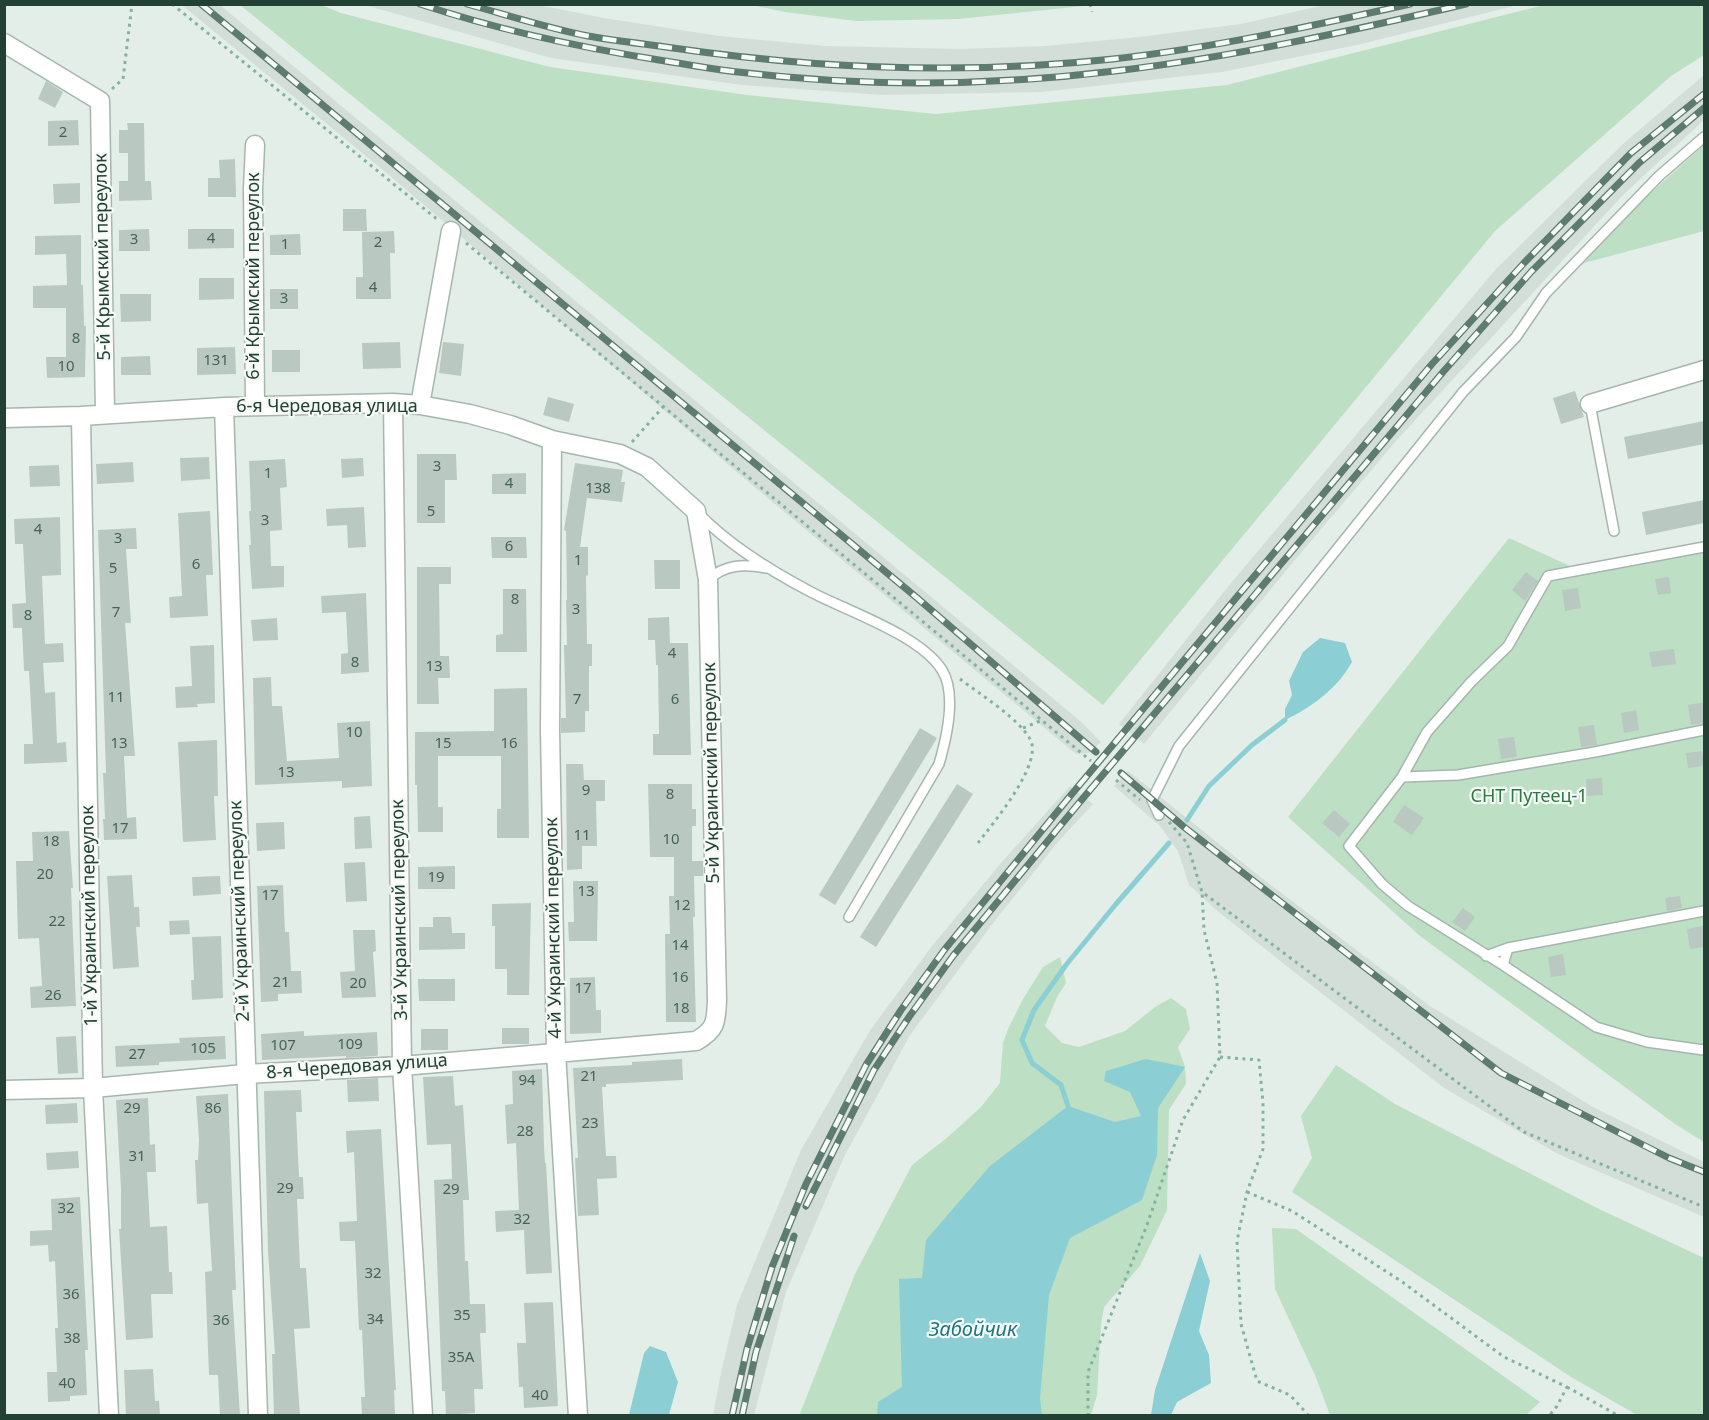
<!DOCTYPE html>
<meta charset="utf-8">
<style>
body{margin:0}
#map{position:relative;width:1709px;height:1420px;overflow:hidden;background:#e4eee9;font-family:"Noto Sans",sans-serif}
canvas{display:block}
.frame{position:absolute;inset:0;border:6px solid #234035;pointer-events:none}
</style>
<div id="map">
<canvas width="1709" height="1420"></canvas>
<div class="frame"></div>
</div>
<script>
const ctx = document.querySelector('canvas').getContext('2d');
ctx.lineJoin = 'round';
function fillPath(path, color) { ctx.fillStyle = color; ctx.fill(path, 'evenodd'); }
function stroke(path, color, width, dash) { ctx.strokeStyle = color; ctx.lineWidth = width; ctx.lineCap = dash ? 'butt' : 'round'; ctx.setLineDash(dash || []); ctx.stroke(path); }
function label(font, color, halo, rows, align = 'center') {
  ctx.font = font + ' "Noto Sans",sans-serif'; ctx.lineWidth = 4.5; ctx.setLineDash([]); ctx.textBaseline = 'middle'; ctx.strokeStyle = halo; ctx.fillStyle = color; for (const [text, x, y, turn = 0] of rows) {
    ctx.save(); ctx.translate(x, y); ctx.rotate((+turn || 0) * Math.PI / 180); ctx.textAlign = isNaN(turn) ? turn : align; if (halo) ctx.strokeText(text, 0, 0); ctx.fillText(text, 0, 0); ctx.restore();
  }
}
const built = new Path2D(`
 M 182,5 L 220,5 L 1079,720 L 1101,742 L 1088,753 L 1076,754 L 752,485 L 389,175 Z
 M 365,5 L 539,5 L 604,18 L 719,36 L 825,46 L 961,49 L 1045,46 L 1139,37 L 1241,24 L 1324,5 L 1518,5 L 1357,45 L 1222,72 L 1041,92 L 883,95 L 742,85 L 551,58 Z
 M 1704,75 L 1704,120 L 1623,195 L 1396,441 L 1289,567 L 1144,744 L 1119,724 L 1231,583 L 1496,269 L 1624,143 Z
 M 1128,771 L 1263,879 L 1430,1006 L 1593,1107 L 1704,1162 L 1704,1217 L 1558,1154 L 1444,1088 L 1293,971 L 1215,909 L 1189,885 L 1178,851 L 1160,826 L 1114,786 Z
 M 1070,786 L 1093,804 L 1057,843 L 994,922 L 910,1035 L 844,1157 L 786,1292 L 754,1415 L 713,1415 L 721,1373 L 737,1305 L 801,1150 L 869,1032 L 932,946 L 1001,863 Z`);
const green = new Path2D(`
 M 240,5 L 321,5 L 341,13 L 550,67 L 747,95 L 936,114 L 1227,85 L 1544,5 L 1704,5 L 1704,55 L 1671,76 L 1495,231 L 1103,705 Z
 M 1083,5 L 1084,6 L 958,19 L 856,21 L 785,12 L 752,5 Z
 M 1704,145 L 1704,231 L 1584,263 L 1614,226 Z
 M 1509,538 L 1570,566 L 1704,543 L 1704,1142 L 1675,1124 L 1420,936 L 1288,817 Z
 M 1060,957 L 1066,983 L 1057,997 L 1045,1026 L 1062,1043 L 1079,1047 L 1125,1031 L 1155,1007 L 1171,998 L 1186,1009 L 1190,1029 L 1178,1047 L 1185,1067 L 1186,1084 L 1169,1110 L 1167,1210 L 1140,1266 L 1104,1307 L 1101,1324 L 1097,1395 L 1091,1415 L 799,1416 L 855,1274 L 912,1165 L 948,1137 L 981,1107 L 1000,1083 L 1003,1043 L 1008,1029 L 1023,999 L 1043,967 Z
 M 1336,1065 L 1395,1104 L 1597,1208 L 1704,1258 L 1704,1415 L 1637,1415 L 1571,1377 L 1292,1192 L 1312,1158 L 1301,1116 Z
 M 1272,1228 L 1296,1229 L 1540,1402 L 1526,1415 L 1330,1415 L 1315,1375 L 1275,1289 Z`);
const water = new Path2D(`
 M 1320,638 L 1345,643 L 1352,662 C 1337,689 1312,707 1285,720 L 1285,709 L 1292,695 L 1289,681 L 1303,652 Z
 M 1146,1059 L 1185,1067 L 1158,1108 L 1157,1155 L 1142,1200 L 1070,1238 L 1049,1295 L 1040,1398 L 1042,1415 L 877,1415 L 878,1402 L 902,1387 L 899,1279 L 922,1278 L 926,1240 L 990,1166 L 1068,1106 L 1115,1122 L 1141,1116 L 1130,1092 L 1104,1081 L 1106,1071 Z
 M 1200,1253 L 1210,1281 L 1199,1331 L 1209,1355 L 1211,1383 L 1177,1402 L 1171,1415 L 1151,1415 L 1155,1390 Z
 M 650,1346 L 666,1352 L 678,1382 L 669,1415 L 629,1415 L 644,1353 Z`);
const stream = new Path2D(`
 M 1187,820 L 1209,786 L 1252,745 L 1285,720
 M 1068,1106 L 1061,1085 L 1032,1063 L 1022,1040 L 1034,1010 L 1066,965 L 1116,904 L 1169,843`);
const building = new Path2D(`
 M 46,81 L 63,92 L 55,108 L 38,99 Z
 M 78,120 L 79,145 L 48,146 L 48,121 Z
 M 127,123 L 144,123 L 145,181 L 151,181 L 152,200 L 119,201 L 119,181 L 128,181 L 128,153 L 119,153 L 119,130 L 128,130 Z
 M 235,159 L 236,197 L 208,197 L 208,178 L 220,178 L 219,160 Z
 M 80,183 L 80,203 L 54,204 L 53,184 Z
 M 343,209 L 366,209 L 367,231 L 343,231 Z
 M 149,229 L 150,251 L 119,251 L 119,230 Z
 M 188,229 L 234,229 L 234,248 L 188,249 Z
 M 394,231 L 395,253 L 390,253 L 391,299 L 356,299 L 356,277 L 363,277 L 362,232 Z
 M 300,234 L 301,255 L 270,255 L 270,235 Z
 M 81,235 L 81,285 L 83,285 L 84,326 L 86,326 L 85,377 L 47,378 L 46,357 L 66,357 L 66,308 L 33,308 L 33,286 L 67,285 L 66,254 L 35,255 L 35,236 Z
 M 199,278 L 234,278 L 234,299 L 199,300 Z
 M 270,289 L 298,289 L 298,309 L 270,309 Z
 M 120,294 L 151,294 L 151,321 L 121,322 Z
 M 400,342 L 401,368 L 363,369 L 362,343 Z
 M 443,342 L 464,344 L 461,376 L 439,373 Z
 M 235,347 L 236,374 L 197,375 L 197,348 Z
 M 272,350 L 300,350 L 300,372 L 272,372 Z
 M 150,356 L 151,375 L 121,375 L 121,357 Z
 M 1575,391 L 1584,417 L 1561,424 L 1553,398 Z
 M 548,397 L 574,404 L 569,422 L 543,415 Z
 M 1704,421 L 1704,444 L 1628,459 L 1624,437 Z
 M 417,454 L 456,454 L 457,480 L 445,480 L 445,523 L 417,523 Z
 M 209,457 L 210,479 L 181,481 L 180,458 Z
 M 363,458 L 364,476 L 342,478 L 341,459 Z
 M 285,459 L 287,487 L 280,488 L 282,530 L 270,531 L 271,566 L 284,566 L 284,587 L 252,589 L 249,545 L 251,545 L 249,511 L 251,511 L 249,461 Z
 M 133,462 L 134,482 L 97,484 L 96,464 Z
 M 575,463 L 623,470 L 621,482 L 625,482 L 622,502 L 587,498 L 580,547 L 588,547 L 588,575 L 586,576 L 587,644 L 592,644 L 592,666 L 589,666 L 589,711 L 585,711 L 585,732 L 561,733 L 561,718 L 566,718 L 564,645 L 567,645 L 566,600 L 567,600 L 566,531 L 564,530 Z
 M 59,465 L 60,486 L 30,487 L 29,466 Z
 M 526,473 L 526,494 L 492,494 L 492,474 Z
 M 1704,500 L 1704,523 L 1646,535 L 1642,512 Z
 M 364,507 L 366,547 L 348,548 L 347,525 L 327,526 L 326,509 Z
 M 210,511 L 213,575 L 206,575 L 208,616 L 170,618 L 169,597 L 182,596 L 178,513 Z
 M 60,517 L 61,575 L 42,576 L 45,644 L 63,643 L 64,662 L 43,663 L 45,693 L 55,692 L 57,743 L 66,742 L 67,762 L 24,764 L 24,744 L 33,744 L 29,671 L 24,671 L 22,628 L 13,628 L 12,604 L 26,603 L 23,544 L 15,544 L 14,519 Z
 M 136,528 L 137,549 L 126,549 L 131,623 L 125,623 L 135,756 L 124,756 L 127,818 L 136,817 L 137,839 L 104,840 L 103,819 L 105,819 L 103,773 L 106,773 L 98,530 Z
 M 491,537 L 526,537 L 527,558 L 492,558 Z
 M 654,560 L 680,560 L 680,589 L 655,589 Z
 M 417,567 L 451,567 L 451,584 L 439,584 L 440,656 L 449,656 L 450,678 L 438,678 L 439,704 L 417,704 Z
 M 1526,572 L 1538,581 L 1525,601 L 1512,590 Z
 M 1669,577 L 1671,593 L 1658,595 L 1655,579 Z
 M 1578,588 L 1581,608 L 1565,611 L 1562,590 Z
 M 503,589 L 526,589 L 527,652 L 496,652 L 496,635 L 503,634 Z
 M 366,593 L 369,672 L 341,674 L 341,654 L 348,653 L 346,612 L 322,613 L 321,596 Z
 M 669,617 L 670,643 L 688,643 L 691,755 L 653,755 L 653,734 L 659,734 L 658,665 L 656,665 L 655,640 L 648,640 L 648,618 Z
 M 277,618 L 278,640 L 253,641 L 251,620 Z
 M 214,645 L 215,703 L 197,704 L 198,707 L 176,708 L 175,687 L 192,686 L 190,646 Z
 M 1674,649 L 1676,664 L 1652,667 L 1649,652 Z
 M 271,677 L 272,706 L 282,706 L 287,761 L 339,758 L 337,723 L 370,721 L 372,786 L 342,788 L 342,781 L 255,785 L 253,678 Z
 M 527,688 L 529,838 L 497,838 L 497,809 L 501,809 L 501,756 L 438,756 L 438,807 L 443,807 L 443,832 L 418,832 L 417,785 L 415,785 L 415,732 L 494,731 L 494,689 Z
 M 1704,702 L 1704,723 L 1691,725 L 1688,705 Z
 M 1636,710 L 1639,730 L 1624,733 L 1621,713 Z
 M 1594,725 L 1597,745 L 1581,747 L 1578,727 Z
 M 920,728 L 937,738 L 835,905 L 819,895 Z
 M 1514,737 L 1517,757 L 1501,759 L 1498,739 Z
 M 217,740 L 218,796 L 214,796 L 216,840 L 183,842 L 178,742 Z
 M 1702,751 L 1704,766 L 1688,768 L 1686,753 Z
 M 566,764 L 583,764 L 584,780 L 605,780 L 605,801 L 596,801 L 597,846 L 582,846 L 582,869 L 567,870 Z
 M 1602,778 L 1603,795 L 1587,796 L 1586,779 Z
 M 648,784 L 692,784 L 692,809 L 696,809 L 696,826 L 692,826 L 692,861 L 703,861 L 703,876 L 694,876 L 695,917 L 693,917 L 696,1022 L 666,1022 L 665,934 L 670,934 L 669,896 L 674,896 L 674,857 L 650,857 Z
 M 957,784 L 973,794 L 876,947 L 860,937 Z
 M 1404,805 L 1424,818 L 1412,835 L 1393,822 Z
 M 1334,810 L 1350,824 L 1339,837 L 1322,823 Z
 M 370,816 L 372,848 L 355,849 L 354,817 Z
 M 284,822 L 285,849 L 257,851 L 256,823 Z
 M 69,831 L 73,888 L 71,888 L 76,1006 L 31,1008 L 30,987 L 42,986 L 39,938 L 18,939 L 16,861 L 33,861 L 32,832 Z
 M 365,862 L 367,901 L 346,902 L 344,863 Z
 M 455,866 L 455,889 L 418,889 L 418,867 Z
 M 132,875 L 134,907 L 139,907 L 140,927 L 136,927 L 139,967 L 113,969 L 107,876 Z
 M 220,876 L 221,894 L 193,896 L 192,877 Z
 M 573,881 L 598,881 L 597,941 L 569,941 L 568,922 L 574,922 Z
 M 283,885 L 285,932 L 289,932 L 291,971 L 301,971 L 302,993 L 278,994 L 278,1001 L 261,1002 L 257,886 Z
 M 1680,896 L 1682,908 L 1667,911 L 1665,898 Z
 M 531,903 L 529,995 L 507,995 L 507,969 L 495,969 L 495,926 L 492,926 L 492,904 Z
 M 1463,908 L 1475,917 L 1465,931 L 1452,922 Z
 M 433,917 L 451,917 L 452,933 L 465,933 L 465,949 L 419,950 L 419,927 L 433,927 Z
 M 189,920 L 190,934 L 170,935 L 169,921 Z
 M 1703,926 L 1704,947 L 1690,949 L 1687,929 Z
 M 353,930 L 375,930 L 376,951 L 373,952 L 376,997 L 342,998 L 340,972 L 355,971 Z
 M 221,936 L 223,998 L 192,1000 L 191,980 L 194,980 L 192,937 Z
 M 1563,954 L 1566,975 L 1551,977 L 1548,957 Z
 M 595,977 L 596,1010 L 601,1010 L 601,1033 L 570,1034 L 570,978 Z
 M 418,979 L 455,979 L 455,1001 L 419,1001 Z
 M 502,1028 L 529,1028 L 529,1044 L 502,1044 Z
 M 421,1029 L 448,1029 L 448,1050 L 421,1050 Z
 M 304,1031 L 304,1036 L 377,1032 L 378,1054 L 377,1056 L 346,1058 L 346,1056 L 262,1060 L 261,1034 Z
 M 76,1036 L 78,1073 L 58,1074 L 56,1037 Z
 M 225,1036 L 226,1059 L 159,1062 L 159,1065 L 116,1067 L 115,1046 L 180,1043 L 179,1038 Z
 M 682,1059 L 683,1080 L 606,1084 L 606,1087 L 602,1087 L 606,1156 L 616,1156 L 617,1178 L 597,1179 L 599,1215 L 578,1216 L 575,1158 L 578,1158 L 573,1068 L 632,1065 L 632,1062 Z
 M 542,1069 L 544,1147 L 545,1163 L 546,1163 L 552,1273 L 526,1274 L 524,1230 L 496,1232 L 495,1211 L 519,1210 L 516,1143 L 507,1144 L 505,1105 L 513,1104 L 512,1071 Z
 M 453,1076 L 455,1106 L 463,1105 L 469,1200 L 463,1200 L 465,1261 L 468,1261 L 470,1304 L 485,1304 L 486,1333 L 480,1333 L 483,1389 L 474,1389 L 475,1413 L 446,1415 L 445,1391 L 442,1391 L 434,1180 L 452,1179 L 451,1144 L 427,1145 L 423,1077 Z
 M 378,1078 L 379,1101 L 348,1102 L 347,1080 Z
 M 301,1090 L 302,1112 L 296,1112 L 299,1177 L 303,1177 L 304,1199 L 297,1199 L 300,1268 L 306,1268 L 310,1328 L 294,1329 L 300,1416 L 274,1416 L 272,1354 L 275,1354 L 268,1251 L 264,1091 Z
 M 228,1094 L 236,1290 L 232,1290 L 240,1416 L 220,1416 L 218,1375 L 209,1375 L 205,1272 L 212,1271 L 208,1203 L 197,1204 L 195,1160 L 198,1160 L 199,1140 L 196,1096 Z
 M 148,1098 L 150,1145 L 155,1144 L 156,1172 L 147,1172 L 150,1227 L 167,1226 L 169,1272 L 172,1272 L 173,1294 L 151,1294 L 153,1338 L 126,1340 L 119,1229 L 121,1229 L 121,1189 L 116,1100 Z
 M 77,1103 L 78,1123 L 46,1124 L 45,1105 Z
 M 381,1129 L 396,1390 L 394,1390 L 395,1415 L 362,1416 L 361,1397 L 365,1397 L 362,1330 L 359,1330 L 355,1241 L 340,1241 L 339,1222 L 357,1221 L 354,1152 L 347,1153 L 346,1131 Z
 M 78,1151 L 79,1168 L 47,1170 L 46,1153 Z
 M 80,1197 L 88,1350 L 85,1350 L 87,1395 L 70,1396 L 70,1401 L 48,1402 L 47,1372 L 57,1372 L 55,1328 L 58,1328 L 55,1261 L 49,1262 L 48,1245 L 30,1246 L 30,1231 L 52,1230 L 51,1199 Z
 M 553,1302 L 558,1406 L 524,1408 L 523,1387 L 519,1387 L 517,1343 L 526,1343 L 524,1303 Z
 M 153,1369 L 155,1401 L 159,1401 L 160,1416 L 126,1416 L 124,1370 Z`);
const path = new Path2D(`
 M 172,4 L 438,220
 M 1090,4 L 1092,12
 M 112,89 L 123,79 L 132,4
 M 466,243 L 1091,761
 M 632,442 L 663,407
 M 960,679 C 980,694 1019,719 1030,739 C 1044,763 993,823 978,843
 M 1023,728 L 1040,721
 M 1116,780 L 1140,800
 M 1169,822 L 1187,843 L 1202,892 L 1524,1132 L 1704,1207
 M 1220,1057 L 1259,1060 L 1263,1103 L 1263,1149 L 1247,1192 L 1237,1241 L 1241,1324 L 1257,1381 L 1290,1395 L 1309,1416
 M 1247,1192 L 1292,1211 L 1401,1281 L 1504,1357 L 1567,1387 L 1557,1406 L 1549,1416
 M 1567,1387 L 1619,1416
 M 1088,1416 L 1088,1372 L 1147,1225 L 1183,1120 L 1220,1057 L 1217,983 L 1204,930 L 1202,892`);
const lane = new Path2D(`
 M 1590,404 L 1614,531
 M 699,514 C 730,546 771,571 811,592 C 847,611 920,635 942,670 C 957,694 946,740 939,764 L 849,917
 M 708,580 C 725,564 744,564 766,568
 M 1402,777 L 1427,732 L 1471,682 L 1508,646 L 1548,576 L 1704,547
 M 1159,815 L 1152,800 L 1179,746 L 1463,392 L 1516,337 L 1546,293 L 1659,176 L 1704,137
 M 1704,911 L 1508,948 L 1503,965 L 1596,1027 L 1647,1042 L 1704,1050
 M 1486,956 L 1508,948
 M 1503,965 L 1408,906 L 1382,884 L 1349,846 L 1402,777 L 1458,775 L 1595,752 L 1704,730`);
const street = new Path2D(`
 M 4,43 L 100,101 L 105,414
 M 255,145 L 253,189 L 255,406
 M 393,403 L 402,1066 L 423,1416
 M 1590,404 L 1704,370
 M 420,405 L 451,231
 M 224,407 L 258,1416
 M 81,416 L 93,1088 L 109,1416
 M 4,418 L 81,416 L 224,407 L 393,403 L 420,405 L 470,414 L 510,425 L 552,440 L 620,454 L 647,467 L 696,511 L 708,580 L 717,1001 C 716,1022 716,1030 696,1041 L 402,1066 L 245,1074 L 93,1088 L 4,1090
 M 552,440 L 550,730 L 556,1052 L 578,1416`);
const rail = new Path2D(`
 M 201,4 L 916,597 L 1096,752
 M 420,4 C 498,30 578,47 659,60 C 685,64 711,69 738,72 C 862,87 991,86 1115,71 C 1234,57 1350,31 1466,4
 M 467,4 C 507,15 547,28 588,36 C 616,41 645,44 673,48 C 819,69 966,75 1113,59 C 1213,48 1312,26 1410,4
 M 1121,773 L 1184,827 L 1501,1073 L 1669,1158 L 1704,1172
 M 806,1206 L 874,1070 L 909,1017 L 953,956 L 1079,803 L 1443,372 L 1531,272 L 1639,163 L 1704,108
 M 732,1416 L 747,1349 L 772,1267 L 806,1184 L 866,1065 L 901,1010 L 945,949 L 1071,795 L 1432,364 L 1524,263 L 1631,153 L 1704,94
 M 742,1416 L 756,1352 L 794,1236`);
const numberNames = [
 ["2",63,133],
 ["4",211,239],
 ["3",134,240],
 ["2",378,243],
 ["1",285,245],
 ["4",373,288],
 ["3",284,299],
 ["8",76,339],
 ["131",216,361],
 ["10",66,367],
 ["3",437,467],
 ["1",268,474],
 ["4",509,484],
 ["138",598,489],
 ["5",431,512],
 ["3",265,521],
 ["4",38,530],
 ["3",118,539],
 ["6",509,547],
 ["1",578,561],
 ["6",196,565],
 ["5",113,569],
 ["8",515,600],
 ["3",576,610],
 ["7",116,613],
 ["8",28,616],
 ["4",672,654],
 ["8",355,663],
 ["13",434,667],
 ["11",116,698],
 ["7",577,700],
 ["6",675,700],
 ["10",354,733],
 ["13",119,744],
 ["15",443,744],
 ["16",509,744],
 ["13",286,773],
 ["9",586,791],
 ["8",670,795],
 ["17",120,829],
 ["11",582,836],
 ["10",671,840],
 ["18",51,842],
 ["20",45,875],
 ["19",436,878],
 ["13",586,892],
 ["17",270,896],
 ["12",682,906],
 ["22",57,922],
 ["14",680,946],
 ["16",680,978],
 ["21",281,983],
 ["20",358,984],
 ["17",583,989],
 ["26",53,996],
 ["18",681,1009],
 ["109",350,1045],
 ["107",283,1046],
 ["105",203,1049],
 ["27",137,1055],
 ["21",589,1077],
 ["94",527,1081],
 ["29",132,1109],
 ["86",213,1109],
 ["23",590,1124],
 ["28",525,1132],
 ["31",137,1157],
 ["29",285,1189],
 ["29",451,1190],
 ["32",66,1209],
 ["32",522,1220],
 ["32",373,1274],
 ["36",71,1295],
 ["35",462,1316],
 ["34",375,1320],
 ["36",221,1321],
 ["38",72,1339],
 ["35А",461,1358],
 ["40",67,1384],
 ["40",540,1396]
];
const streetNames = [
 ["5-й Крымский переулок",103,257,-91],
 ["6-й Крымский переулок",254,276,-90],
 ["6-я Чередовая улица",327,407],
 ["5-й Украинский переулок",712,773,-91],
 ["3-й Украинский переулок",400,910,-91],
 ["2-й Украинский переулок",240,911,-92],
 ["1-й Украинский переулок",90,916,-91],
 ["4-й Украинский переулок",554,928,-91],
 ["8-я Чередовая улица",357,1067,-4]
];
const parkNames = [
 ["СНТ Путеец-1",1529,797]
];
const waterNames = [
 ["Забойчик",973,1330]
];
fillPath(built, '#d2ded7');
fillPath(green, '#bddfc3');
fillPath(water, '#8bcfd4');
stroke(stream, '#8bcfd4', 5);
fillPath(building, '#b9c9c1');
stroke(lane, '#a6b6af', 12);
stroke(street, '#a6b6af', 21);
stroke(path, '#84b29f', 3, [3, 4.5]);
stroke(lane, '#fff', 9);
stroke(street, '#fff', 18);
stroke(rail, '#5d7b71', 7);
stroke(rail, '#f5faf7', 4.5, [14]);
label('15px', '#486258', null, numberNames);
label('18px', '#234035', '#f5faf7', streetNames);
label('18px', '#2b7842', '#f5faf7', parkNames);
label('italic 20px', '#1b777e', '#f5faf7', waterNames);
</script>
